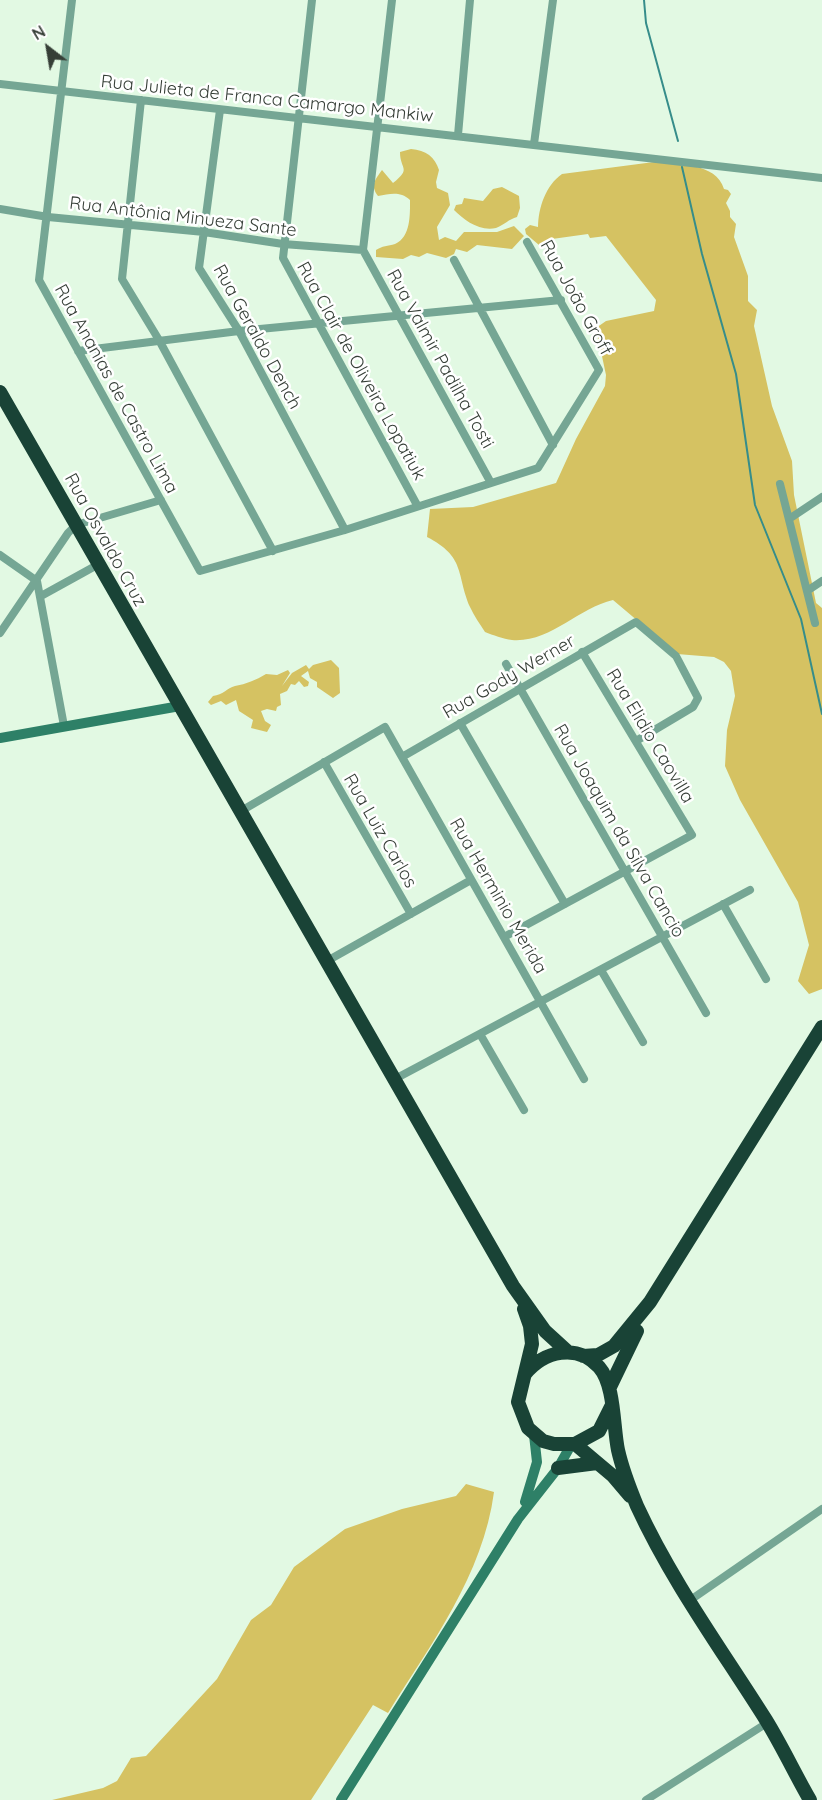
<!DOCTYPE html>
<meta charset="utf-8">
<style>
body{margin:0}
#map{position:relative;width:822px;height:1800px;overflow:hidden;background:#e2f9e3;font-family:Quicksand,sans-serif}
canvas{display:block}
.north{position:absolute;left:18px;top:18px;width:60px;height:60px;-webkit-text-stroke:4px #fff;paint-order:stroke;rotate:329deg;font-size:16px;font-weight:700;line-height:24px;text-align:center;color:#363f37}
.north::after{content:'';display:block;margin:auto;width:21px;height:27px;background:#363f37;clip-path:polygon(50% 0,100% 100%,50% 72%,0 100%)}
</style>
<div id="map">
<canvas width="822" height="1800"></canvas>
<div class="north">N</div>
</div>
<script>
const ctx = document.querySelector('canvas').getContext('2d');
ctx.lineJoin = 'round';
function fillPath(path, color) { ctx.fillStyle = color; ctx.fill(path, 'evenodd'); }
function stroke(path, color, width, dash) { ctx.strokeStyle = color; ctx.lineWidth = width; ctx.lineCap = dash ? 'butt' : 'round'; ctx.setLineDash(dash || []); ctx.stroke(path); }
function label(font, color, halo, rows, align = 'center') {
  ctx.font = font + ' Quicksand,sans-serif'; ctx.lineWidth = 5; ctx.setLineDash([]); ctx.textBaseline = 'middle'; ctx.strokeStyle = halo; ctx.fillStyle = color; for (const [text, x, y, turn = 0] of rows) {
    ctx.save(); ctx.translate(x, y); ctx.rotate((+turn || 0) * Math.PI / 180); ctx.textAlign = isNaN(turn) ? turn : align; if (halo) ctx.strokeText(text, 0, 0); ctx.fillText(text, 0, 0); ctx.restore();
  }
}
const green = new Path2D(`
 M 411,149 C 426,150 435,157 439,170 L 436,182 L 437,188 L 448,193 L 450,205 L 437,227 L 439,240 L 445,237 L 456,241 L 464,232 L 497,232 L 514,226 L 524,236 L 512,249 L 477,245 L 467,252 L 456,249 L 454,254 L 446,258 L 427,253 L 419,257 L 411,255 L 403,259 L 376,257 L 376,250 C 382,246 388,246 395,244 C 411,237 410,214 410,200 C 400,191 390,194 378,196 C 370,185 375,180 382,170 L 393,183 C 412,168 400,170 400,152 Z
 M 654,162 C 678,165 716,162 724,189 L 728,190 L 731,194 L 726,203 L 730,211 L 730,217 L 736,224 L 734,237 L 748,276 L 748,301 L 757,310 L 754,326 L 772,406 L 792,461 L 794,495 L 816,603 L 822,608 L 822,989 L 809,994 L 798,981 L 809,945 L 798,902 L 740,800 L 725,766 L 727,730 L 735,696 L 731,671 L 724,662 L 714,657 L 677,654 L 613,600 C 578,608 550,643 512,640 C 503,639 493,635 485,632 C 480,624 474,616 470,607 C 456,574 466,557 427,537 L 430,509 L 473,507 L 556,483 L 576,439 L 605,386 L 606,375 L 596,328 L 606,321 L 654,311 L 656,300 L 606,236 L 590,238 L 588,234 L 552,239 L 539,245 L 526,234 L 525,229 L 530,225 L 538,227 C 538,208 546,185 562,174 Z
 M 502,187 L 519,196 L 520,208 L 517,217 C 509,219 504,225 496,228 C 480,232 464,220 454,210 L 456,205 L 462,204 L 464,198 L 483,201 L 493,189 Z
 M 331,660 L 339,668 L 340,693 L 333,698 L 317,687 L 317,682 L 310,678 L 308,671 L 301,676 L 309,682 L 308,686 L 304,687 L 299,681 L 295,685 L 291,684 L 287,691 L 280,694 L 281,705 L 277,707 L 276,711 L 267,709 L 261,711 L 265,721 L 271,725 L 267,732 L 251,728 L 253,720 L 239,711 L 236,700 L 226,705 L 221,701 L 211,705 L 208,702 L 213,696 C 223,695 227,688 235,686 C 246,684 256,680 266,674 L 277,675 L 288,670 L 290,673 L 282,686 L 292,673 L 306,665 L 309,669 L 313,665 Z
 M 466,1484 L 494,1492 C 483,1575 431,1644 388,1713 L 373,1705 L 311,1800 L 52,1800 L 103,1788 L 117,1781 L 131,1758 L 146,1756 L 217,1679 L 251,1620 L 271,1605 L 294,1567 L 345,1529 L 402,1509 L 456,1496 Z`);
const stream = new Path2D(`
 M 644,0 L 646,23 L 678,141
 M 682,167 L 702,254 L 736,374 L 755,505 L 801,619 L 822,714`);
const street = new Path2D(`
 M 72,0 L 39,280 L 200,571 L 345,530 L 538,468 L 599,370 L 527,242
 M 312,0 L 283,258 L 417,505
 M 0,84 L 822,178
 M 141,100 L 122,279 L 159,340 L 273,551
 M 220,110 L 199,268 L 239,331 L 345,530
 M 458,135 L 470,0
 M 534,144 L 553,0
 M 0,209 L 48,217 L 204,232 L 283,244 L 363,250
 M 363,250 L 491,483
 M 363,250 L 392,0
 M 454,260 L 553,445
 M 78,351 L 239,331 L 561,300
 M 780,484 L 815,623
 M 789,519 L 822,497
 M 0,555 L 37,581 L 64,726
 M 807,591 L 822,581
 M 41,596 L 99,564
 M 0,633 L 68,533 L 76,525 L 161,500
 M 506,664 L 706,1013
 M 460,723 L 565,904
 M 402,757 L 636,622 L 676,656 L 698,698 L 693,707 L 636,741
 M 324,762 L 411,914
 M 241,811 L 385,727 L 584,1079
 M 723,904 L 766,979
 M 504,937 L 692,835 L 582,652
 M 327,961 L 471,880
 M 601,970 L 643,1042
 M 480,1034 L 524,1110
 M 393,1080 L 750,890
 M 689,1601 L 822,1509
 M 646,1800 L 767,1723`);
const secondary = new Path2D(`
 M 0,738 L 180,706
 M 525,1502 L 537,1462 L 534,1435
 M 341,1800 L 518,1519 L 558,1468 L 571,1445`);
const highway = new Path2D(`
 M 0,392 L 513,1286 L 545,1331 L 568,1352
 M 524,1309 L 530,1326 L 532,1344 L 518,1402 L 528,1428 L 543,1441 L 554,1444 L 575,1444 L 599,1431 L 611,1407
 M 583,1356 L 598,1355 L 614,1346 L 650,1302 L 822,1027
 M 525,1374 C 544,1351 577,1343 599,1367 C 615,1385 613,1426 618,1450 C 622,1468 630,1489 637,1506 C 672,1582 722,1650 766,1720 C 782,1746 795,1774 810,1800
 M 610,1387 L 637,1331
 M 575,1444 L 613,1476 L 630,1496
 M 558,1468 L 597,1463`);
const streetNames = [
 ["Rua Julieta de Franca Camargo Mankiw",267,99,6],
 ["Rua Antônia Minueza Sante",183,217,7],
 ["Rua João Groff",576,298,61],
 ["Rua Geraldo Dench",257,337,61],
 ["Rua Valmir Padilha Tosti",440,359,61],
 ["Rua Clair de Oliveira Lopatiuk",361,371,61],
 ["Rua Ananias de Castro Lima",116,389,61],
 ["Rua Osvaldo Cruz",105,540,61],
 ["Rua Gody Werner",509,677,-30],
 ["Rua Elidio Caovilla",650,736,59],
 ["Rua Luiz Carlos",380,831,60],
 ["Rua Joaquim da Silva Cancio",619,831,60],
 ["Rua Herminio Merida",498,896,60]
];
fillPath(green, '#d5c262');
stroke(stream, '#368d8a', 2);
stroke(street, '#75a694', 8);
stroke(secondary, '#2e8067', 10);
stroke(highway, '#194336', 14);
label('18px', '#363f37', '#fff', streetNames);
</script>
